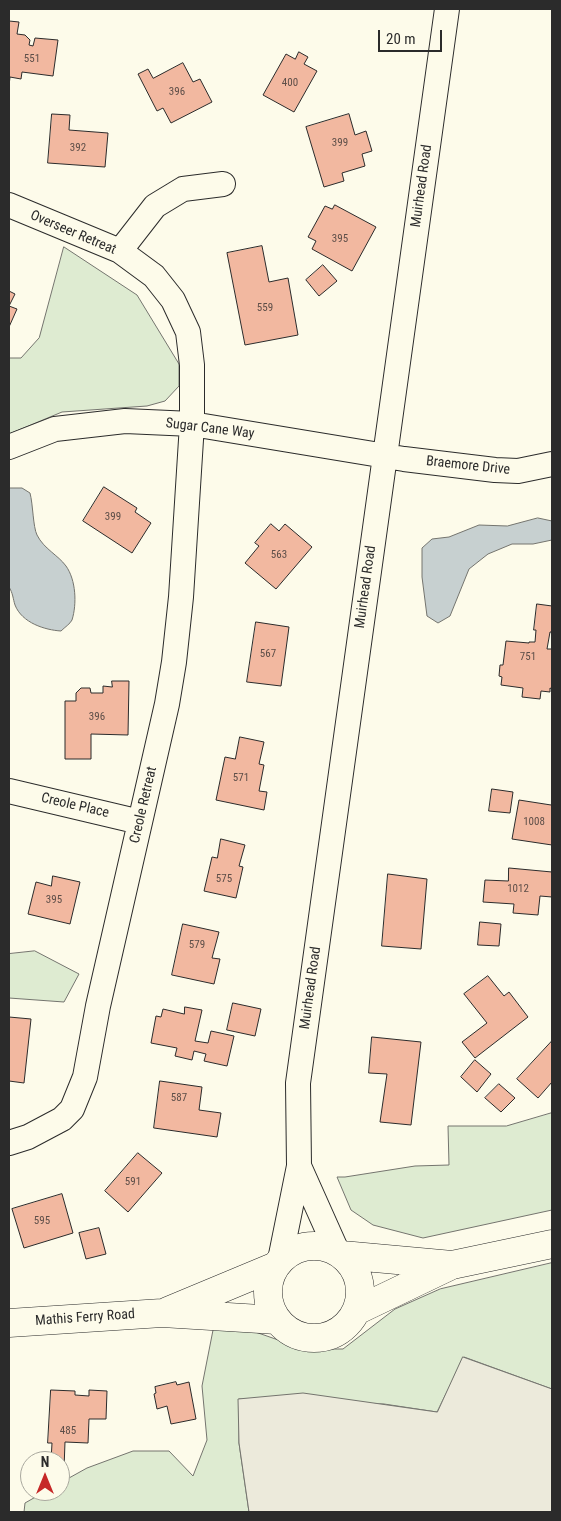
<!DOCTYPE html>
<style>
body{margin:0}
#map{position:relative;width:561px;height:1521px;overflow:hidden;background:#fdfbea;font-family:"Roboto Condensed",sans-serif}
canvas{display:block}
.frame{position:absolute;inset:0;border:10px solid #2b2b2b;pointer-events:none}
.north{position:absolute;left:20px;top:1451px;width:50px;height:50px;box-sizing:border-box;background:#fdfbea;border:1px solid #a9a89e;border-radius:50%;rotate:0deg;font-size:14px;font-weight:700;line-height:20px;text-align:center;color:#2b2b2b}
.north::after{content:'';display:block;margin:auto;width:18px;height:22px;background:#c62828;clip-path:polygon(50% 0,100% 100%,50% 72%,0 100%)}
.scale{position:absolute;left:378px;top:30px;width:64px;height:22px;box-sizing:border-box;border:2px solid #2b2b2b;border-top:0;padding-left:6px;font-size:15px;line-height:18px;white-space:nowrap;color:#2b2b2b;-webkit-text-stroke:4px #fdfbea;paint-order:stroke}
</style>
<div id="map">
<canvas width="561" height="1521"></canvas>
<div class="frame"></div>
<div class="north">N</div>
<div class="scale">20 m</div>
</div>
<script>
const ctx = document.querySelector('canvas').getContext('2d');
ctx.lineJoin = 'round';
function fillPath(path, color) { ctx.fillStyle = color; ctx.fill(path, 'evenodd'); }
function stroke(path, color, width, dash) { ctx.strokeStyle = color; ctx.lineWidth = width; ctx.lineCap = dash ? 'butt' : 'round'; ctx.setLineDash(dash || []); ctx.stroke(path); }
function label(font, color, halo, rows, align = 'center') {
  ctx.font = font + ' "Roboto Condensed",sans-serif'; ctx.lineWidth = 4; ctx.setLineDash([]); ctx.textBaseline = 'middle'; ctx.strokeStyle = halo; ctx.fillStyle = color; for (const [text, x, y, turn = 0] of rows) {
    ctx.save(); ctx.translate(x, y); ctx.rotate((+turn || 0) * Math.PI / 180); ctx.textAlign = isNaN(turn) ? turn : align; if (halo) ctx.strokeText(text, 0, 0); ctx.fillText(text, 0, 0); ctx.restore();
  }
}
const green = new Path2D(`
 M 64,247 L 137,295 L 179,364 L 179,386 L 165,401 L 147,406 L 62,412 L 9,434 L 9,358 L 21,358 L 39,338 Z
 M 35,951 L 79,974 L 64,1002 L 9,998 L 9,954 Z
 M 552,1113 L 552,1210 L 423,1238 L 373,1225 L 351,1210 L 337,1177 L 345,1177 L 415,1166 L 449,1165 L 448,1126 L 506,1126 Z
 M 552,1263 L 552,1389 L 464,1357 L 437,1412 L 384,1404 L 239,1399 L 239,1443 L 249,1512 L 24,1512 L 25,1503 L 46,1491 L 60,1491 L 60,1483 L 87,1468 L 133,1451 L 169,1451 L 193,1476 L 207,1440 L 202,1386 L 214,1325 L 244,1328 L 304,1349 L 343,1349 L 395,1309 L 440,1289 Z`);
const parking = new Path2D(`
 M 463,1357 L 552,1389 L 552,1512 L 249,1512 L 239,1443 L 238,1399 L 303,1393 L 437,1412 Z`);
const water = new Path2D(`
 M 9,488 L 22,488 L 30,493 C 33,504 33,527 37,535 C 44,549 58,555 66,566 C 76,580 77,604 72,620 C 70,624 65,627 61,631 C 45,630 22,623 15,605 C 13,599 13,593 9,587 Z
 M 538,518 L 552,521 L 552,540 L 533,544 L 512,544 L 488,554 L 469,569 L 450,616 L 438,623 L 427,616 L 422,577 L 422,548 L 432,539 L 449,537 L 479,525 L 507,526 Z`);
const building = new Path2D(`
 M 9,21 L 19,22 L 17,34 L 25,35 L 30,40 L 29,45 L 33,46 L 35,38 L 58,40 L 53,76 L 22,72 L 21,79 L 10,77 L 9,86 Z
 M 299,52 L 308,57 L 304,64 L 317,71 L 294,112 L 263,95 L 286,54 L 295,59 Z
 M 183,63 L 193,82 L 200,79 L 212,102 L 171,123 L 163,108 L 157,111 L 138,74 L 148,69 L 153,78 Z
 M 52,114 L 70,115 L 69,130 L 108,133 L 105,167 L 48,163 Z
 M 349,114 L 355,135 L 366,131 L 372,151 L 362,154 L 365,166 L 342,173 L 344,181 L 324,187 L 306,127 Z
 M 335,205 L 376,227 L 352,271 L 312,249 L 316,241 L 308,237 L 325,206 L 332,209 Z
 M 262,246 L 269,282 L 288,278 L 298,335 L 245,345 L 227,253 Z
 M 323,265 L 337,281 L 319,296 L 306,280 Z
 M 9,291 L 15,294 L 9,306 L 17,309 L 9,327 Z
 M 104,487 L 137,508 L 135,512 L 151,523 L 132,553 L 83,521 Z
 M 271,524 L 279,531 L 285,524 L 312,547 L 276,589 L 245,563 L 259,546 L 255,543 Z
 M 537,604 L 552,606 L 552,632 L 550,632 L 547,649 L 552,649 L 552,646 L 552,689 L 550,688 L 550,692 L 541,691 L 540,699 L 522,697 L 523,688 L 501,685 L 502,677 L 499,676 L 500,665 L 503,665 L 506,641 L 529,643 L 529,642 L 535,642 L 536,630 L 534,630 Z
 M 256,622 L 289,627 L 281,686 L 247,682 Z
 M 112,681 L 129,681 L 128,735 L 91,734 L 91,759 L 65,759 L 65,701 L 76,701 L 76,693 L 81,688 L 90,688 L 91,693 L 103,693 L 103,686 L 112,687 Z
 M 240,737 L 264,742 L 259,764 L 264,765 L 259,791 L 267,792 L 264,810 L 216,800 L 225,757 L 235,759 Z
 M 492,789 L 513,792 L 510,813 L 489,811 Z
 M 552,798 L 552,845 L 512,839 L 519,800 L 551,805 Z
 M 221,839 L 245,845 L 239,866 L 243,867 L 236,898 L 204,891 L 212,857 L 217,858 Z
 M 509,868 L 552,872 L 552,897 L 540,896 L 538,915 L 513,913 L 514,904 L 483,902 L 485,880 L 508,881 Z
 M 388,874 L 427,879 L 421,949 L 382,946 Z
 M 53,876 L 80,882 L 70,924 L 28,914 L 36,882 L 51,886 Z
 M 480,922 L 501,924 L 499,946 L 478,945 Z
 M 183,924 L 219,932 L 212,958 L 220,959 L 214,984 L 172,975 Z
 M 488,976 L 504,996 L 509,992 L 528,1017 L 475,1058 L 462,1042 L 487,1023 L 464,994 Z
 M 233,1003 L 261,1009 L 255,1036 L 227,1030 Z
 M 185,1007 L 202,1010 L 195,1041 L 208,1043 L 211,1031 L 234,1036 L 227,1066 L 204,1061 L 206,1054 L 194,1051 L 192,1060 L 175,1056 L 177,1048 L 151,1043 L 156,1016 L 161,1017 L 163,1009 L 184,1014 Z
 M 9,1017 L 31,1019 L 24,1083 L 9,1081 Z
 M 372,1037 L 421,1042 L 411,1125 L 380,1122 L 387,1074 L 369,1073 Z
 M 552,1041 L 552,1082 L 538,1098 L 517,1079 Z
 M 475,1060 L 491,1074 L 477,1092 L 461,1077 Z
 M 160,1081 L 202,1087 L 199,1110 L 221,1113 L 217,1137 L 154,1128 Z
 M 499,1084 L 515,1098 L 501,1112 L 485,1098 Z
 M 138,1153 L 162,1173 L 128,1212 L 105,1191 Z
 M 62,1194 L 73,1233 L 24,1248 L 12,1209 Z
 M 99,1228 L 106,1254 L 86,1259 L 79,1233 Z
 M 176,1382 L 177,1385 L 189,1382 L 196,1419 L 171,1424 L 167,1406 L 157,1409 L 154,1394 L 156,1393 L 155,1387 Z
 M 51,1390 L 75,1391 L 75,1395 L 89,1396 L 89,1390 L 107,1391 L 106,1419 L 89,1419 L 88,1443 L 65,1442 L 64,1469 L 60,1469 L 60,1461 L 51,1461 L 52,1443 L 48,1443 Z`);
const minor = new Path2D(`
 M 9,205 L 120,251 L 154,276 L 173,300 L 188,332 L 192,365 L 192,424 L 181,597 L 174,662 L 167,704 L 98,1006 L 85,1077 L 72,1109 L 62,1119 L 28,1137 L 9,1143
 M 120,251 L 155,206 L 183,189 L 223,184
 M 9,447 L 55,429 L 125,421 L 192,424 L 404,459 L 495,470 L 518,471 L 552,464
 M 9,791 L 140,822
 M 299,1166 L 337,1251
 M 280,1260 L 299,1166 L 298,1083 L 447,9`);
const major = new Path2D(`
 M268 1292a46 46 0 1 1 92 0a46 46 0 1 1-92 0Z
 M 342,1255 L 452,1265
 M 168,1311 L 276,1266
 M 356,1311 L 452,1265 L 552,1244
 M 9,1323 L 162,1313 L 277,1320`);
const numberNames = [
 ["551",32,59],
 ["400",290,83],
 ["396",177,92],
 ["399",340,143],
 ["392",78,148],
 ["395",340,239],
 ["559",265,308],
 ["399",113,517],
 ["563",279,555],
 ["567",268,654],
 ["751",528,657],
 ["396",97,717],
 ["571",241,778],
 ["1008",534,822],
 ["575",224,879],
 ["1012",518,889],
 ["395",54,900],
 ["579",197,945],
 ["587",179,1098],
 ["591",133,1182],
 ["595",42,1221],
 ["485",68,1431]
];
const streetNames = [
 ["Muirhead Road",422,186,-82],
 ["Overseer Retreat",73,233,23],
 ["Sugar Cane Way",210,429,7],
 ["Braemore Drive",468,466,6],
 ["Muirhead Road",366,587,-82],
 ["Creole Retreat",144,805,-77],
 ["Creole Place",75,806,13],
 ["Muirhead Road",311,988,-82],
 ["Mathis Ferry Road",85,1318,-4]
];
fillPath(green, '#deebd1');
stroke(green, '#74746e', 1);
fillPath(parking, '#eceadb');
stroke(parking, '#74746e', 1);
fillPath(water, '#c7d0d0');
stroke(water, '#74746e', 1);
fillPath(building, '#f2b8a0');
stroke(building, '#2b2b2b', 1);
stroke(minor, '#2b2b2b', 26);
stroke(major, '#2b2b2b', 29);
stroke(minor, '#fdfbea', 24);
stroke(major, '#fdfbea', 28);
label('11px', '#5d4e48', null, numberNames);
label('14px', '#2b2b2b', '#fdfbea', streetNames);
</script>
